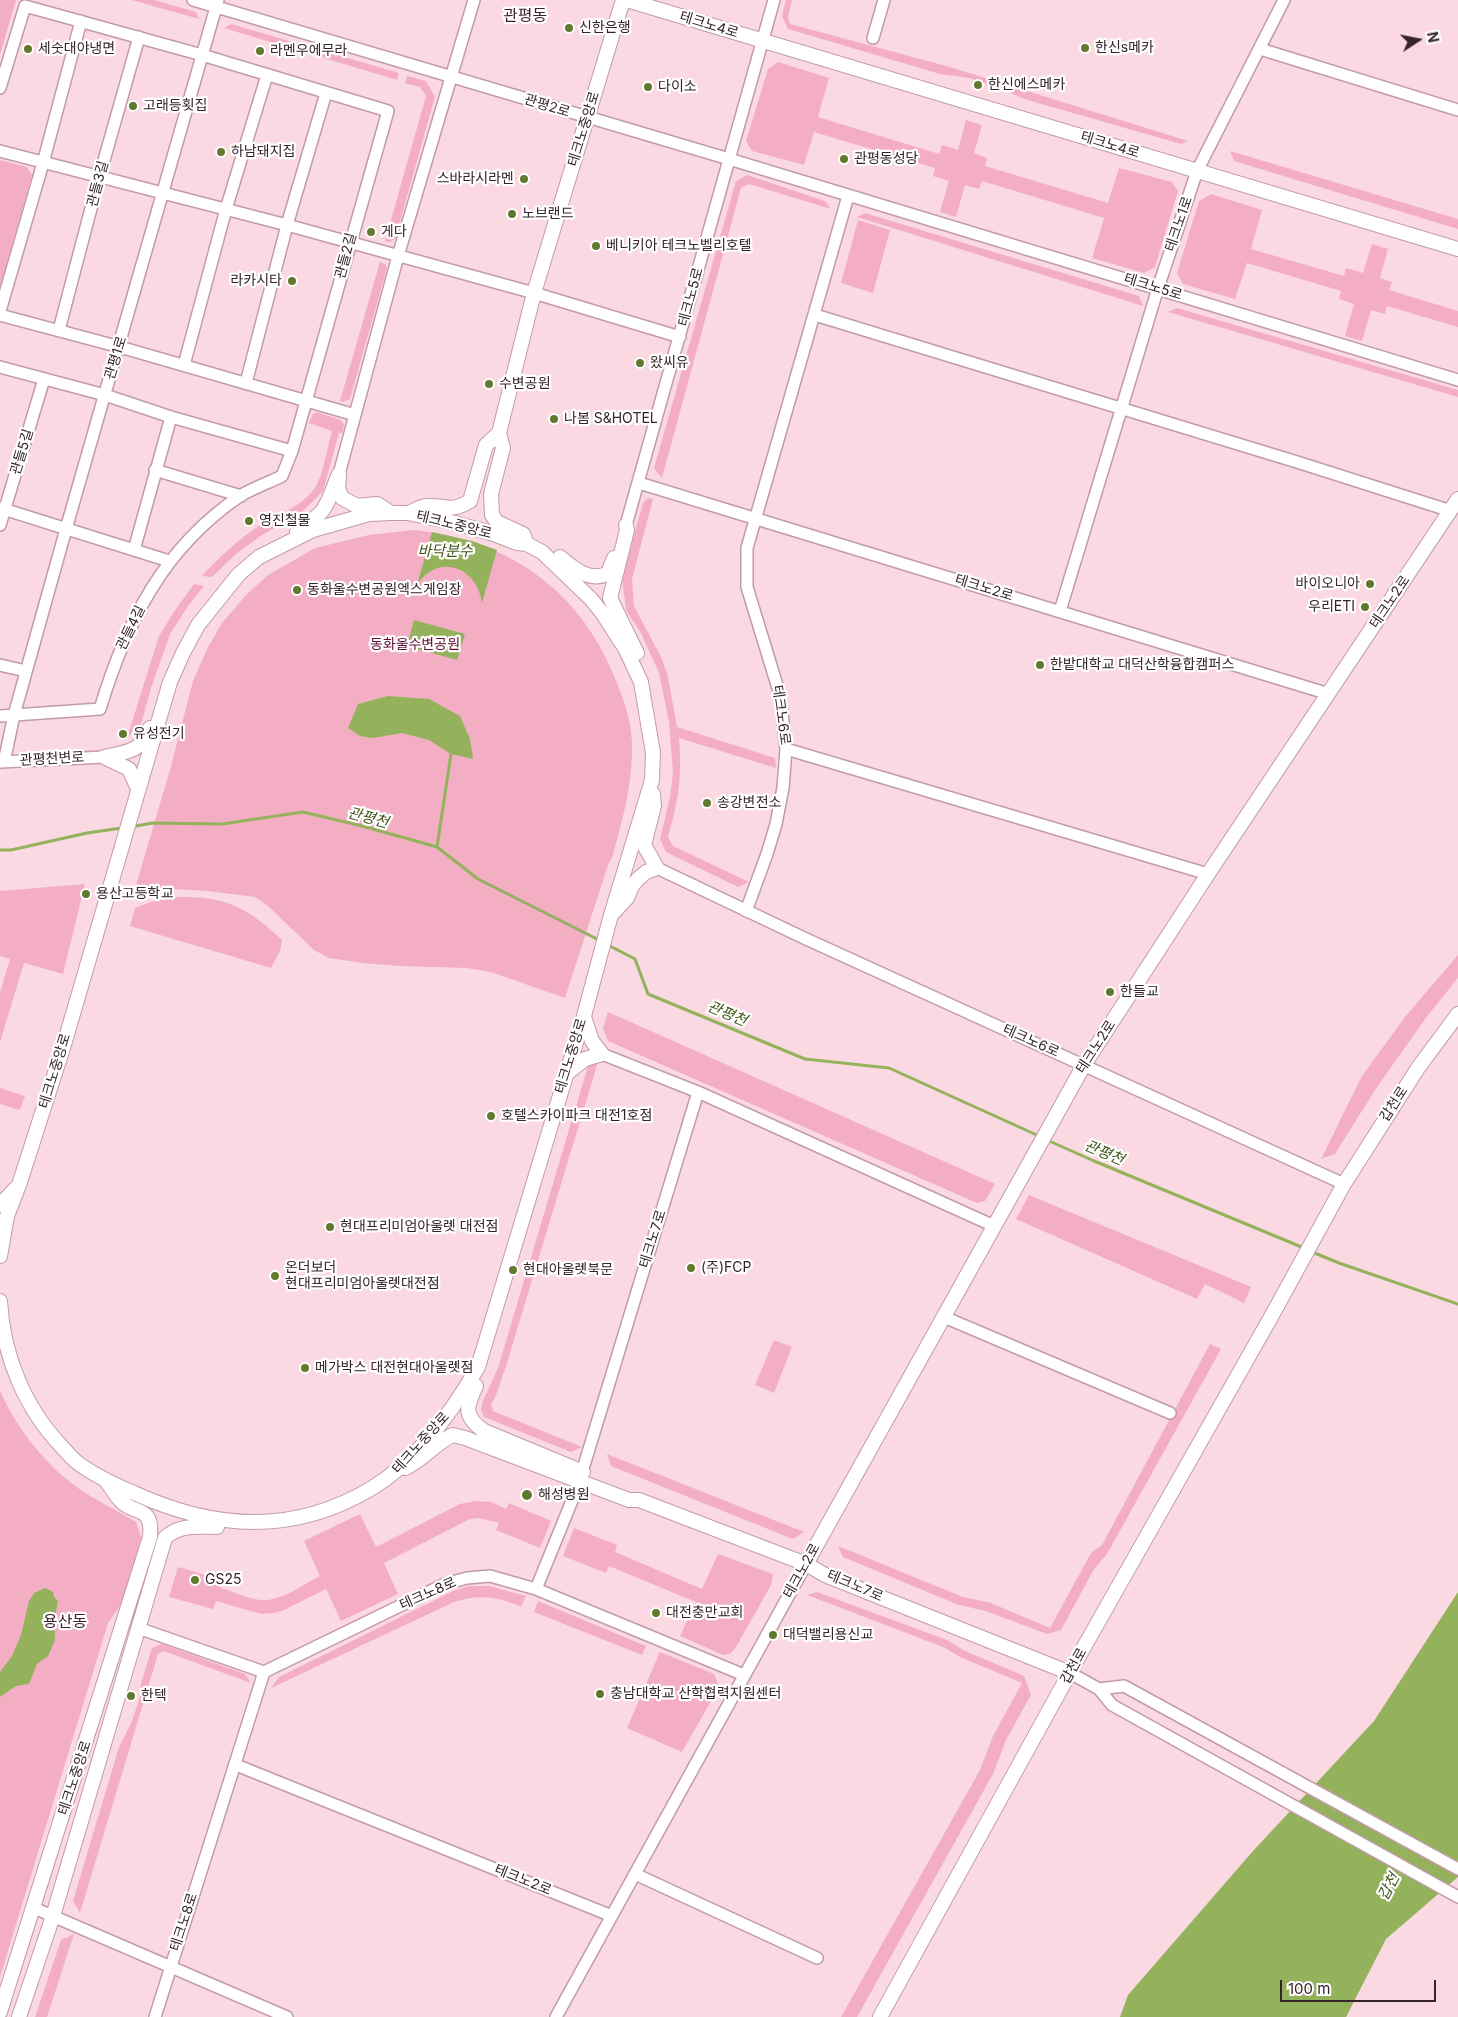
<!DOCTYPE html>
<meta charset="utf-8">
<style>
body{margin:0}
#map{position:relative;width:1458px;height:2017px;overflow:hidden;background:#fad9e2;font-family:Inter,sans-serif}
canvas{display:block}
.north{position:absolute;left:1393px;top:15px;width:50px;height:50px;-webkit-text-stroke:4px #fff;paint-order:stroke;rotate:79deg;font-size:14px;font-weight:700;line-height:20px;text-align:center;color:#35252a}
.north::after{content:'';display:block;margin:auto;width:18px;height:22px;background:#35252a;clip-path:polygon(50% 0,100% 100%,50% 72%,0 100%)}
.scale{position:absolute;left:1280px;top:1980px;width:156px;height:22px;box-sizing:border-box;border:2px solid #35252a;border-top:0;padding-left:6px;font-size:15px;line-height:18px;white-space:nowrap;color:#35252a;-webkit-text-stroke:4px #fff;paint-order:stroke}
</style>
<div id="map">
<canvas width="1458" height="2017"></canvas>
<div class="north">N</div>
<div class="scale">100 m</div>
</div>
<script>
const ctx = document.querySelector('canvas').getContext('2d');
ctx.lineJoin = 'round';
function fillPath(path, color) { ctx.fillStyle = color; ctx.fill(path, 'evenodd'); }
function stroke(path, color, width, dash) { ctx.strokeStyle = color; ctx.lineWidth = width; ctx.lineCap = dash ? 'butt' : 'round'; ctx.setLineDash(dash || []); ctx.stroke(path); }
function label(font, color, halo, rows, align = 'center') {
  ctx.font = font + ' Inter,"Noto Sans KR",sans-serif'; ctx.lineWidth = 4.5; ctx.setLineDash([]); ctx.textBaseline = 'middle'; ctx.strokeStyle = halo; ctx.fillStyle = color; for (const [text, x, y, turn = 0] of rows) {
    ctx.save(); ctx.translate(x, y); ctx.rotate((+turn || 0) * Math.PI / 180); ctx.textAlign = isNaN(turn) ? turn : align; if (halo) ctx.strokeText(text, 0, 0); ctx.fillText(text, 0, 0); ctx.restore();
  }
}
const green = new Path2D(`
 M 0,0 L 16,0 L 0,55 Z
 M 132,0 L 154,0 L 196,12 L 199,19 Z
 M 786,0 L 792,0 L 788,17 L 790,24 L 950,67 L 1188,141 L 1181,144 L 1024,99 L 998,87 L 969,78 L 940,74 L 788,29 L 782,16 Z
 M 231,24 L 399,73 L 397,80 L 224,28 Z
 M 778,62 L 829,78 L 818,117 L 939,154 L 942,145 L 958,150 L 966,120 L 982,125 L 974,153 L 987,158 L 985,166 L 1108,203 L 1119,168 L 1172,182 L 1178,191 L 1155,267 L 1144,273 L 1092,258 L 1104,218 L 982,181 L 979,189 L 965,185 L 956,217 L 940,212 L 949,181 L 933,176 L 935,168 L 814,132 L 804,165 L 752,151 L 746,141 L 768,69 Z
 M 407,76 L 426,81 L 435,97 L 395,239 L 390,242 L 385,241 L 426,96 L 420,87 L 405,83 Z
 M 1230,151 L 1458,219 L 1458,229 L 1234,161 Z
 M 0,160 L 27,167 L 32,175 L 0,287 Z
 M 747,175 L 825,201 L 831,209 L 749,184 L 741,188 L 662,478 L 654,468 L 736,181 Z
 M 1211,194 L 1262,210 L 1251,249 L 1344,276 L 1346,268 L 1363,273 L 1372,244 L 1388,249 L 1380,278 L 1392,282 L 1389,290 L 1458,311 L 1458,327 L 1387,306 L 1385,314 L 1371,310 L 1362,341 L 1345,336 L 1354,304 L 1339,299 L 1341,291 L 1247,263 L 1235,299 L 1183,284 L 1177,273 L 1199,201 Z
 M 865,213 L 1139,296 L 1143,306 L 857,217 Z
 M 858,220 L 890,230 L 873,293 L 841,283 Z
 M 380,262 L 385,264 L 387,268 L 350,399 L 343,402 L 340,401 Z
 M 1177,308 L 1458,390 L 1458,397 L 1168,312 Z
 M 317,412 L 341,420 L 344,425 L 342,433 L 339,433 L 323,491 L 301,513 L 262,535 L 236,554 L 212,577 L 202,576 C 220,556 240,538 263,523 C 283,512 303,506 316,486 C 323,474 328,445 332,431 L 309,423 L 313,414 Z
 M 648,498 L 653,499 L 632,579 L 634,606 L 662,659 L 668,677 L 677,727 L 775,758 L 776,768 L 679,738 C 682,777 679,799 668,837 L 673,846 L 749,882 L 738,887 L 666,852 L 660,839 L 670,797 L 673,772 L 669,722 L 659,673 L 642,635 L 626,610 L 622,578 L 643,503 Z
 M 414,530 C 506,539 579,589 614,676 C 623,697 631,720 632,742 C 633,783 623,819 612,858 L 608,865 L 565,998 L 491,972 L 467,968 L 400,966 L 363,963 L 329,958 L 314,950 L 268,906 L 255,897 L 207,891 L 175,889 L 133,895 L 170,770 L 193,681 L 208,647 L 222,623 L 246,595 L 268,575 L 315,548 L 369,535 Z
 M 194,584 L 204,586 L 188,606 L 170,634 L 152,685 L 140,728 L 127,738 L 159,636 L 173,613 Z
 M 85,884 L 63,974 L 24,963 L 0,1042 L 0,992 L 10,959 L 0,956 L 0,891 Z
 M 177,897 C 226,896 247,907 282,940 L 280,951 L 271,968 L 130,926 L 135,908 L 151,902 Z
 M 1458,955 L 1458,978 L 1428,1015 L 1375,1090 L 1335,1154 L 1321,1159 L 1362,1076 L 1405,1017 Z
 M 608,1012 L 995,1184 L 985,1201 L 977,1203 L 608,1041 L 603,1029 Z
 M 598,1062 L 506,1366 L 495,1398 L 491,1404 L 493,1411 L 582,1447 L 571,1452 L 484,1417 L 481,1410 L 482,1403 L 498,1368 L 588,1066 Z
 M 0,1088 L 25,1096 L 20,1110 L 0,1104 Z
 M 1029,1195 L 1251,1287 L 1244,1303 L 1205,1284 L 1197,1299 L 1016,1219 Z
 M 774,1340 L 792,1347 L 774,1393 L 755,1385 Z
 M 1210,1344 L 1221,1349 L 1107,1554 L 1094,1569 L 1061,1630 L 1047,1634 L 986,1611 L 959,1605 L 843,1557 L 838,1546 L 963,1597 L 991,1603 L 1050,1628 L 1091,1553 L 1102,1545 Z
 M 0,1391 C 15,1425 41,1459 70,1482 C 90,1498 115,1509 136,1522 L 141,1537 L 124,1601 L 108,1623 L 0,1977 Z
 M 607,1454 L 804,1532 L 793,1539 L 611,1466 Z
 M 475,1501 L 491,1502 L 506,1509 L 509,1503 L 551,1521 L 540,1548 L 496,1530 L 499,1523 L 479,1518 L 470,1519 L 384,1563 L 398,1594 L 341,1621 L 326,1589 L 284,1610 L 274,1613 L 261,1614 L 216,1601 L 213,1609 L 169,1597 L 178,1567 L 223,1580 L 221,1588 C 235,1592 252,1601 266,1600 C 282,1600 306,1583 320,1576 L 304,1541 L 360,1514 L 376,1547 L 460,1504 Z
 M 574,1528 L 617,1545 L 615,1552 L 702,1589 L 718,1554 L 773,1574 L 771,1585 L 736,1647 L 730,1654 L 723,1655 L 680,1636 L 696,1602 L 609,1566 L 606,1573 L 563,1556 Z
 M 469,1586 L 489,1586 L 526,1596 L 521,1607 C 499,1596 478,1594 454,1602 L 271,1688 L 279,1677 L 453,1591 Z
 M 817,1592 L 947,1640 L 963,1650 L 1024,1676 L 1031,1695 L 1006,1740 L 993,1774 L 857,2017 L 841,2017 L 980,1770 L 993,1736 L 1022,1683 L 962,1658 L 943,1647 L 807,1595 Z
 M 538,1601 L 646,1646 L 642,1655 L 534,1612 Z
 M 162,1644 L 245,1674 L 251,1683 L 164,1651 L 158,1654 L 80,1913 L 73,1901 L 119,1747 L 132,1721 L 140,1697 L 141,1683 L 152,1648 Z
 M 660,1652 L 714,1674 L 719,1687 L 682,1752 L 627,1728 Z
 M 74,1934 L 47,2017 L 35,2017 L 61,1940 Z`);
const water = new Path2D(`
 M 432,532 L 472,541 L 497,550 L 482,603 C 477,566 437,553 417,585 Z
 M 414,620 L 465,634 L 457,660 L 407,646 Z
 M 388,696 L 429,699 L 460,716 L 470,739 L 473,759 L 451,754 L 429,740 L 402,733 L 373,738 L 360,736 L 348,728 L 358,704 Z
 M 45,1588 L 53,1592 L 54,1597 L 58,1601 L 54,1622 L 55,1640 L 48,1656 L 37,1664 L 29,1684 L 16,1686 L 0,1697 L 0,1672 L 12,1656 L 21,1635 L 29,1601 L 34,1593 Z
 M 1458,1592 L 1458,1877 L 1386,1939 L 1346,2017 L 1120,2017 L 1128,1995 L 1253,1851 L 1374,1721 Z`);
const stream = new Path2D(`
 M 131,827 L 152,823 L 222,824 L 303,812 L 366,827 L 437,847 L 478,879 L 601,941
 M 437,847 L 451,754
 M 0,850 L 11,850 L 87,833 L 122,828
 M 606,944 L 635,959 L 648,994 L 805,1059 L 889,1068 L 1039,1136
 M 1047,1140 L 1094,1161 L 1304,1248
 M 1312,1252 L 1339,1263 L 1458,1304`);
const minor = new Path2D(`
 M 193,0 L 729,159 L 1458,380
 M 873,38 L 884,0
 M 1260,49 L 1458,110
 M 0,88 L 25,6 L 202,55 L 388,111 L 292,451 L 282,476 C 268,483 253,488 240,496 C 163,548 126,623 100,709 L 0,716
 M 0,151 L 287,225 L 534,293 L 680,337
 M 0,311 L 43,163 L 81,21
 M 0,315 L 120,347 L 355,415
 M 815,315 L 1297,462 L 1451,511
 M 59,330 L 99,178 L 139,37
 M 184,365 L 226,209 L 267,75
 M 0,367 L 105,395 L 171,417 L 292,451
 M 246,383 L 287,225 L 326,93
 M 155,470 L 241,496
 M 339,474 L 398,256 L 474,0
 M 639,483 L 1329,694
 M 0,508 L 169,561
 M 0,525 L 44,379
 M 626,525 L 774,0
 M 134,550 L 171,417
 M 1060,611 L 1158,288 L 1197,171 L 1284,0
 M 0,665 L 26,671
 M 786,749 L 1208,874
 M 0,762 L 104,757
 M 4,762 L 14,715 L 66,529 L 218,0
 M 657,868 L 804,938 L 1344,1184
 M 746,911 L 767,854 L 776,824 L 783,788 L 786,749 L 780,695 L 747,587 L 747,548 L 848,196
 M 602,1054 L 698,1092 L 994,1226
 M 944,1317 L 1170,1413
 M 582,1472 L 698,1092
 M 536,1589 L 580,1481
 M 138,1628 L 264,1672
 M 1070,1673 L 1099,1689 L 1112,1705 L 1458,1897
 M 1099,1689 L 1124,1686 L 1458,1869
 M 236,1765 L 612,1916
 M 635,1874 L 817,1958
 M 34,1908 L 287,2017
 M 155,2017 L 264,1672 L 445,1584 L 467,1578 L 490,1576 L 536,1589 L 744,1675
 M 556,2017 L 806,1564`);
const major = new Path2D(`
 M 627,0 L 1458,249
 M 339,476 L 338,488 L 342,498 L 357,506 L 377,504 L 391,513
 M 409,513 C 414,511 421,506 427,506 C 447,505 450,513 470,501 L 486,445 L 499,433
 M 626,525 L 627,530 L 610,598 L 637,653
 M 297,532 C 305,525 316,519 322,511 C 329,503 334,485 339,474
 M 527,544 L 523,534 L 497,522 L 492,515 L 491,494 L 503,448 L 499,433 L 534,293 L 623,0
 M 560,557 C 574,569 591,583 608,573 L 614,558
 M 104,757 C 124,753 144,751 150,728
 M 104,757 L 129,769 L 138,789
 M 612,914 L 627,898 L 632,886 L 638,879 L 646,872 L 657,868 L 644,845 L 654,806 L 653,794
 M 566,1074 L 585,1059 L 602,1054 L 592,1041 L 584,1017
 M 0,1205 L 15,1189
 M 0,1256 L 7,1216 L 19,1185 L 63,1048 L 170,682 L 183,653 L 198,625 L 239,574 L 259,557 L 313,530 L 369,514 L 391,513 L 408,513 L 451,522 L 491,533 L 517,543 L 527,544 L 542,552 L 591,599 L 603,614 L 626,650 L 641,682 L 653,753 L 652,780 L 611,915 L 584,1016 L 478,1367 C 452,1412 417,1461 372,1488 C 294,1535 215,1530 134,1493 C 115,1485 95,1476 78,1463 C 72,1459 67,1452 62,1447 C 24,1407 3,1355 0,1301
 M 476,1386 C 466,1407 463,1416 484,1431 L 583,1472
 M 405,1468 C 423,1460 435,1443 453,1435 L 465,1438 L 629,1500 L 639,1500 L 806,1564 L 825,1575 L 1070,1673
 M 806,1564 L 1084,1065 L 1208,874 L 1458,499
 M 0,2012 L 150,1537 C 153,1505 136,1516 121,1501 C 115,1495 111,1487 106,1481
 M 19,2017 L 53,1916 L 165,1538 C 179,1524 198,1527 217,1527
 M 880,2017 L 1084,1647 L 1271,1317 L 1344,1184 L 1418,1068 L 1458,1014`);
const markers = [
 [569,28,5,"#60792c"],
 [1085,48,5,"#60792c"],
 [28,49,5,"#60792c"],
 [260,51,5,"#60792c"],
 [978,85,5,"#60792c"],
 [648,87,5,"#60792c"],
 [133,106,5,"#60792c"],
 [221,152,5,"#60792c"],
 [844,159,5,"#60792c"],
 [524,179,5,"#60792c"],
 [512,214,5,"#60792c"],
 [371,232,5,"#60792c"],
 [596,246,5,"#60792c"],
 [292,281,5,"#60792c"],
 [640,363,5,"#60792c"],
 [489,384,5,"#60792c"],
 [554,419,5,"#60792c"],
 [249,521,5,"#60792c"],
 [1370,584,5,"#60792c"],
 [297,590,5,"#60792c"],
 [1365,607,5,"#60792c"],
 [1040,665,5,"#60792c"],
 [123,734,5,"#60792c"],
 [707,803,5,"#60792c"],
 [86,894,5,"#60792c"],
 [1110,992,5,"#60792c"],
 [491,1116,5,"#60792c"],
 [330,1227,5,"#60792c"],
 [691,1268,5,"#60792c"],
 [513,1270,5,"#60792c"],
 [275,1276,5,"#60792c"],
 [305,1368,5,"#60792c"],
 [527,1495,6,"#60792c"],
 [195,1580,5,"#60792c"],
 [656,1613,5,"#60792c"],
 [773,1635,5,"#60792c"],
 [600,1694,5,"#60792c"],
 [131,1696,5,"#60792c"]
];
const streetNames = [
 ["테크노4로",709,25,17],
 ["관평2로",547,106,17],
 ["테크노중앙로",584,129,-73],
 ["테크노4로",1110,145,17],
 ["관들3길",98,184,-75],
 ["테크노1로",1179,224,-71],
 ["관들2길",346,256,-75],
 ["테크노5로",1153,287,17],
 ["테크노5로",691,297,-75],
 ["관평1로",116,358,-73],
 ["관들5길",22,452,-73],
 ["테크노중앙로",454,525,14],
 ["테크노2로",984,588,17],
 ["테크노2로",1390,602,-56],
 ["관들4길",131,628,-64],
 ["테크노6로",781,715,82],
 ["관평천변로",52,759,-3],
 ["테크노6로",1031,1041,24],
 ["테크노2로",1096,1047,-57],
 ["테크노중앙로",571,1056,-73],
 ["테크노중앙로",55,1071,-73],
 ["갑천로",1394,1104,-57],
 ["테크노7로",653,1239,-73],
 ["테크노중앙로",421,1443,-48],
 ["테크노2로",802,1571,-61],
 ["테크노7로",855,1586,23],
 ["테크노8로",428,1594,-24],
 ["갑천로",1074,1666,-61],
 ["테크노중앙로",75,1778,-72],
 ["테크노2로",523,1880,22],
 ["테크노8로",184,1922,-72]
];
const poiNames = [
 ["신한은행",579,28],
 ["한신s메카",1095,48],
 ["세숫대야냉면",38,49],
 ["라멘우에무라",270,51],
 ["한신에스메카",988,85],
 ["다이소",658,87],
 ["고래등횟집",143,106],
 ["하남돼지집",231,152],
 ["관평동성당",854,159],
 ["스바라시라멘",514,179,"right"],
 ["노브랜드",522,214],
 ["게다",381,232],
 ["베니키아 테크노벨리호텔",606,246],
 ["라카시타",282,281,"right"],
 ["왔씨유",650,363],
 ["수변공원",499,384],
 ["나봄 S&HOTEL",564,419],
 ["영진철물",259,521],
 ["바이오니아",1360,584,"right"],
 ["동화울수변공원엑스게임장",307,590],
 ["우리ETI",1355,607,"right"],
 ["한밭대학교 대덕산학융합캠퍼스",1050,665],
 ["유성전기",133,734],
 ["송강변전소",717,803],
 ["용산고등학교",96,894],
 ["한들교",1120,992],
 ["호텔스카이파크 대전1호점",501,1116],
 ["현대프리미엄아울렛 대전점",340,1227],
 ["온더보더",285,1268],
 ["현대프리미엄아울렛대전점",285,1284],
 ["(주)FCP",701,1268],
 ["현대아울렛북문",523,1270],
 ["메가박스 대전현대아울렛점",315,1368],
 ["해성병원",538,1495],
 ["GS25",205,1580],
 ["대전충만교회",666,1613],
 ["대덕밸리용신교",783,1635],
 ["충남대학교 산학협력지원센터",610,1694],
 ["한텍",141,1696]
];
const parkNames = [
 ["동화울수변공원",415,645]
];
const waterNames = [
 ["바닥분수",445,551],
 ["관평천",368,818,15],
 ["관평천",727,1014,23],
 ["관평천",1104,1153,23],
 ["갑천",1389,1887,-62]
];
const quarterNames = [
 ["관평동",525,16],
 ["용산동",65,1622]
];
fillPath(green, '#f4aec3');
fillPath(water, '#94b25b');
stroke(stream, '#94b25b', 3);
stroke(minor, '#c29ba7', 14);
stroke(major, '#c29ba7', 16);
stroke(minor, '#fff', 11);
stroke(major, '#fff', 14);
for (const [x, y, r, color] of markers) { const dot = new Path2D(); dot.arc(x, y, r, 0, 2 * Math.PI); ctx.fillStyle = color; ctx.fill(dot); stroke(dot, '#fff', 2); }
label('14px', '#35252a', '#fff', streetNames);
label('14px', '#35252a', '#fff', poiNames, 'left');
label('14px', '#600b33', '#fff', parkNames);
label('italic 15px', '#435719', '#fff', waterNames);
label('16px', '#3f212b', '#fff', quarterNames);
</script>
